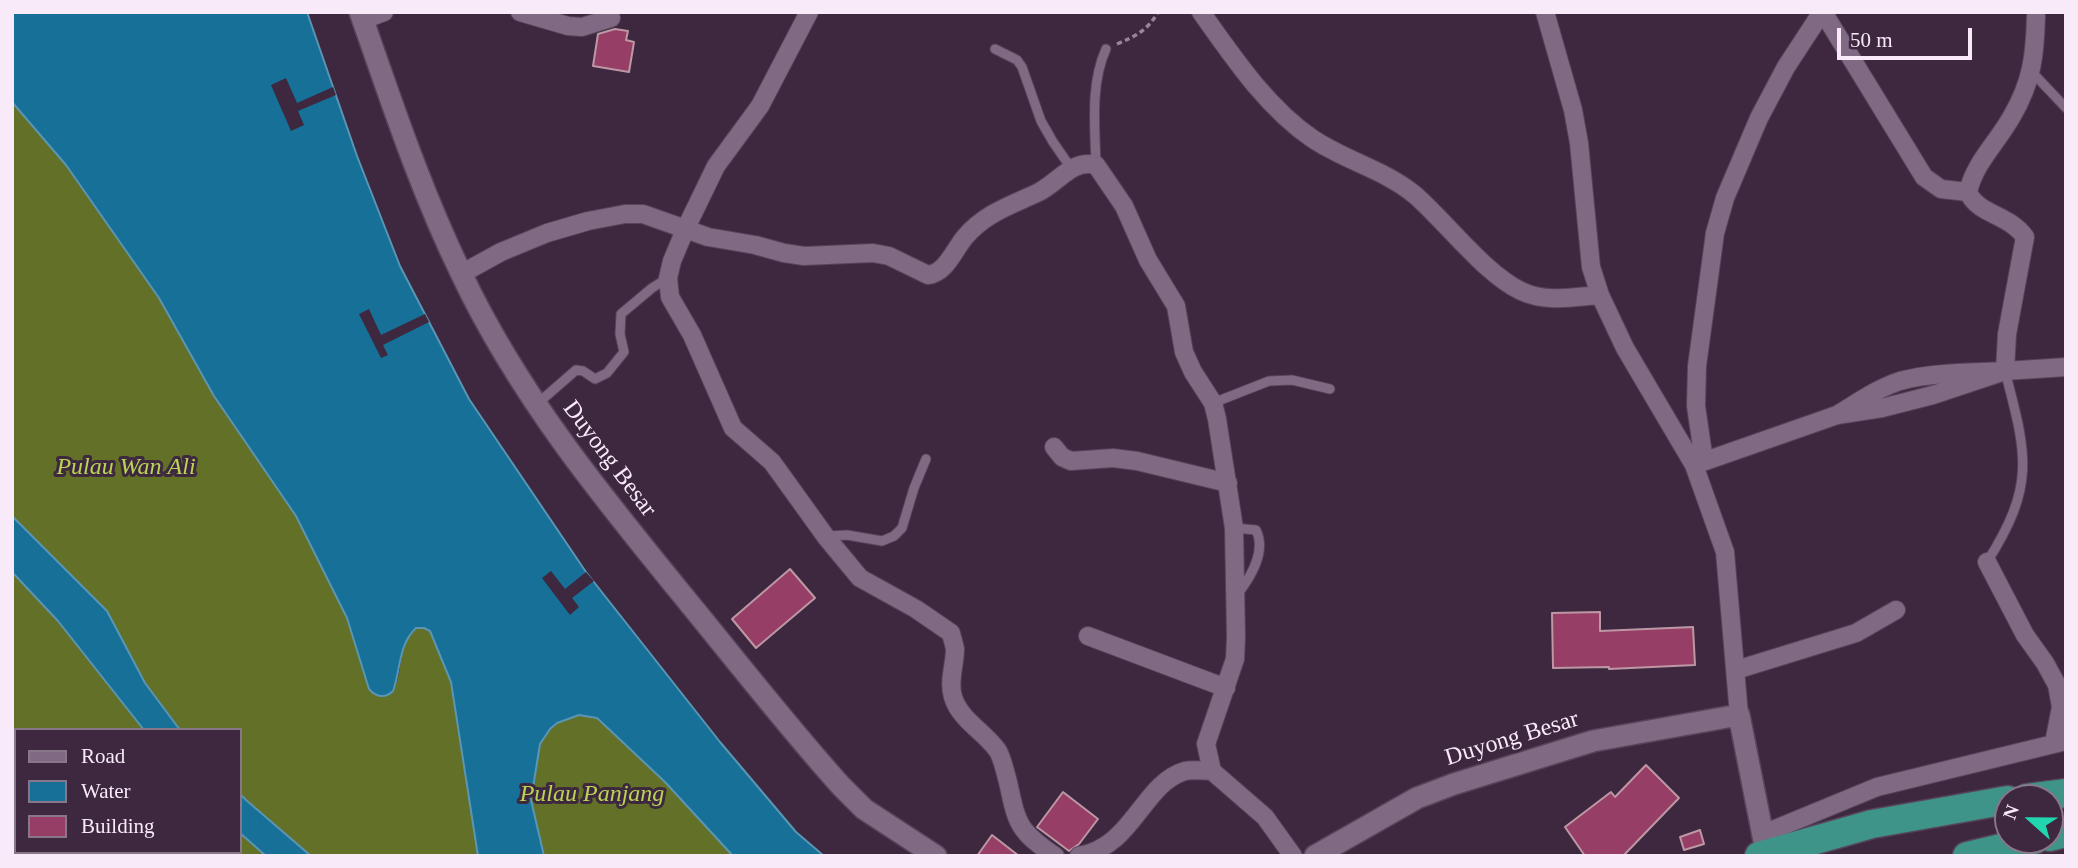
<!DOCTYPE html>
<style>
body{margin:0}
#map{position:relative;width:2078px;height:868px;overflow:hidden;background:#3d283f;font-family:"Times New Roman",serif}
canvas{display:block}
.frame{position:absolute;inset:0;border:14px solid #f8eaf9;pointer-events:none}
.legend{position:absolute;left:14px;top:728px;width:228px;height:126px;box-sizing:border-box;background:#3d283f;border:2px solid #887689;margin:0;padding:9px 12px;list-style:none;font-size:21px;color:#f8eaf9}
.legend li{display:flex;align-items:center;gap:14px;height:35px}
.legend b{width:35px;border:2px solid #887689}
.north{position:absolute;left:1994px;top:784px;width:70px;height:70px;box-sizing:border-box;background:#3d283f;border:2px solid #887689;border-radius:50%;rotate:291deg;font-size:19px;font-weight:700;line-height:28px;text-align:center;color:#f8eaf9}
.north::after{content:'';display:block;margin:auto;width:24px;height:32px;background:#20d5b0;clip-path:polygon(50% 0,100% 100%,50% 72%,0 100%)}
.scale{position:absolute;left:1837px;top:28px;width:135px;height:32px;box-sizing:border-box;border:4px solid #f8eaf9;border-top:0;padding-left:9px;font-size:21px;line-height:24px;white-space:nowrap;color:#f8eaf9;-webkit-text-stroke:5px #3d283f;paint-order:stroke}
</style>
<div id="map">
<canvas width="2078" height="868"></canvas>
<div class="frame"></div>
<ul class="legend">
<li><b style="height:9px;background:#806983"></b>Road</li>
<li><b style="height:19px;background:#167097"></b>Water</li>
<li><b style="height:19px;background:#963e65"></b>Building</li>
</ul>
<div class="north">N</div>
<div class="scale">50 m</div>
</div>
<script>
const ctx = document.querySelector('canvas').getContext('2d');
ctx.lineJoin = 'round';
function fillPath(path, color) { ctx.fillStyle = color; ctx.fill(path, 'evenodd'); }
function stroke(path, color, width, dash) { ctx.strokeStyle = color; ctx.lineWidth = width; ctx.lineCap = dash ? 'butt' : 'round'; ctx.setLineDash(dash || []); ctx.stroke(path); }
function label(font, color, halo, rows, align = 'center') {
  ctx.font = font + ' "Times New Roman",serif'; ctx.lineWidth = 6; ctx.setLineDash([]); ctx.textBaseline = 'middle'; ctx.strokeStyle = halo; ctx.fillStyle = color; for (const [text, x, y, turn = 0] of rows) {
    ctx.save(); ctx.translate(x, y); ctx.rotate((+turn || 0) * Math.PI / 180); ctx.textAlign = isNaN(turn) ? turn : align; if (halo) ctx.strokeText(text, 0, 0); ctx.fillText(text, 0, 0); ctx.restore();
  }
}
const forest = new Path2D(`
 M 12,102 L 66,165 L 159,298 L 214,396 L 296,516 L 347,618 L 369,689 L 390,694 C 406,675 394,649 417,628 L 424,627 L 430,631 L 451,682 L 478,856 L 311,856 L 240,794 L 240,730 L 180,730 L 145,683 L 107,611 L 12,516 Z
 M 12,572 L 58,621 L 144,730 L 16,730 L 16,852 L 240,852 L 240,833 L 266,856 L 12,856 Z
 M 579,715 L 597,718 L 665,782 L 733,856 L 544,856 L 531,800 L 540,744 L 550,729 L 557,723 Z`);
const water = new Path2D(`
 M 12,12 L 307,12 L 357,156 L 400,266 L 469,399 L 586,572 L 720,742 L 796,832 L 824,856 L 733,856 L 665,782 L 613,733 L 597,718 L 579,715 L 557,723 L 550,729 L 540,744 L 531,800 L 544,856 L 478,856 L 451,682 L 430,631 L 424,628 L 416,628 C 398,645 401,669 393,691 C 385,699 376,697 369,689 L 347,618 L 296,516 L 214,396 L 159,298 L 66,165 L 12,102 Z
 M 12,516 L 107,611 L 145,683 L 180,730 L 144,730 L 58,621 L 12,572 Z
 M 240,794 L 246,800 L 311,856 L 266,856 L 240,833 Z`);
const pier = new Path2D(`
 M 286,78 L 297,103 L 333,87 L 336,95 L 298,111 L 304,125 L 291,131 L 271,85 Z
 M 369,309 L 381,335 L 425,314 L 429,322 L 383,345 L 388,355 L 381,358 L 359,314 Z
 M 551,571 L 565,589 L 586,572 L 594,581 L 572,598 L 579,607 L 570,615 L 542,578 Z`);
const building = new Path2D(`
 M 615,29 L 628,31 L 626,40 L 634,42 L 629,72 L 593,66 L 598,34 Z
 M 790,569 L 815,598 L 756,648 L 732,619 Z
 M 1600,612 L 1600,631 L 1693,627 L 1695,665 L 1609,669 L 1609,667 L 1553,668 L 1552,613 Z
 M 1646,765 L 1679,798 L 1623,856 L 1585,856 L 1565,827 L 1611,792 L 1615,797 Z
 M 1063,792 L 1098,819 L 1079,844 L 1069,851 L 1037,827 Z
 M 1700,830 L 1704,844 L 1684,850 L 1680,837 Z
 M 992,835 L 1019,856 L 977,856 Z`);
const path = new Path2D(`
 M 1117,44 C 1136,36 1148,30 1158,12`);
const service = new Path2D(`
 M 995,49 L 1017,60 L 1022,67 L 1041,121 L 1053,142 L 1071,168
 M 2031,71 L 2066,108
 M 1096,165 C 1095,128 1090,84 1106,49
 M 1213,403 L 1269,381 L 1292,380 L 1330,389
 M 537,404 L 576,370 L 583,371 L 595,379 L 607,373 L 624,352 L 620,334 L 621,314 L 652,288 L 668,278
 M 1234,528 L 1256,530 C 1267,552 1250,578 1237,595
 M 828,536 L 847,535 L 882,541 L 894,536 L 902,528 L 914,488 L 926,459
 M 1987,562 C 2036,485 2027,455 2005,371`);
const minor = new Path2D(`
 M 520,12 L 568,26 L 582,27 L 611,18
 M 809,12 L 760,106 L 716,166 L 685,230 L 672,261 L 668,278 L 670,297 L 692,335 L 733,428 L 772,462 L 826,537 L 860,578 L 916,609 L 951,633 C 952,638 954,643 955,649 C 955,665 948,681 953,697 C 960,720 985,732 998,751 C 1003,760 1005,772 1008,782 C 1017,824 1018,831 1055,856
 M 1201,12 C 1233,57 1267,108 1313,139 C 1346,161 1385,170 1415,195 C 1447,223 1484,273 1521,291 C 1546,303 1574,297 1600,295
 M 1545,12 L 1573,110 L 1579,143 L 1591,267 L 1600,295 L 1625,348 L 1694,465 L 1725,552 L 1739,715
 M 1823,12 L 1924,177 L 1941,189 L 1968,192 C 1978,215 2009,214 2025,237 L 2007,334 L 2005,371 C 1971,373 1934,372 1900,381 C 1878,388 1857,403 1837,415
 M 363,20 L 384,12
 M 1968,192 C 1975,162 1997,143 2012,116 C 2032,82 2035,55 2036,16
 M 461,274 L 501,252 L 547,233 L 588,221 L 625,214 L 643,214 L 708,237 L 755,245 L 784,253 L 804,256 L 873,253 L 889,256 L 928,275 C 946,273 954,250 965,237 C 985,213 1012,205 1039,192 C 1059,182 1072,159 1096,165 L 1124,206 L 1148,260 L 1176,306 L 1184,352 L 1193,372 L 1213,403 L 1217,419 L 1234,528 L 1236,637 L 1235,659 L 1206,744 L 1212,771 L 1265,817 L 1293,856
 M 1054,447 L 1062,457 L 1071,461 L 1113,458 L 1137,461 L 1228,483
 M 1704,461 L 1696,406 L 1697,366 L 1715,233 L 1725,198 L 1759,118 L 1786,67 L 1822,12
 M 1694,465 L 1837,415 L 1882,408 L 1933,395 L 2005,371 L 2066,367
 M 1987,562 L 2025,635 L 2045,663 L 2057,685 L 2061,707 L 2054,743
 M 1088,636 L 1226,688
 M 1736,670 L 1856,633 L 1896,610
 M 1763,834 L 1877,787 L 2066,741
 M 1079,856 C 1133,847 1143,783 1185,771 C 1193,769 1204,771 1212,771`);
const tertiary = new Path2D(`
 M 360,12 C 391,100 420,189 461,273 C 519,396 604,499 689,603 C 739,664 788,727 841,786 L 864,809 L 936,856
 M 1315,856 L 1417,798 L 1454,784 L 1593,741 L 1739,715 L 1767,856`);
const trunk = new Path2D(`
 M 2027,798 L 2066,793
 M 2050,837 L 2066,833
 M 1759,856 L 1872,824 L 2008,800
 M 1967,856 L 2034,840`);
const streetNames = [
 ["Duyong Besar",609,459,53],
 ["Duyong Besar",1512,739,-17]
];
const parkNames = [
 ["Pulau Wan Ali",126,468],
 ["Pulau Panjang",592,795]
];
fillPath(forest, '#637128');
fillPath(water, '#167097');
stroke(water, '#5a95b4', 2);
fillPath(pier, '#3d283f');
fillPath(building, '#963e65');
stroke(building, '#bd97a4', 2);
stroke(service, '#564459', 11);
stroke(minor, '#564459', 20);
stroke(tertiary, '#564459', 24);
stroke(trunk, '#564459', 31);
stroke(path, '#978699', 3.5, [5, 3.5]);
stroke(service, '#806983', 9);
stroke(minor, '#806983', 18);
stroke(tertiary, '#806983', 21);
stroke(trunk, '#3e9488', 28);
label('24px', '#f8eaf9', '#3d283f', streetNames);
label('italic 24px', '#bad454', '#3d283f', parkNames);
</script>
